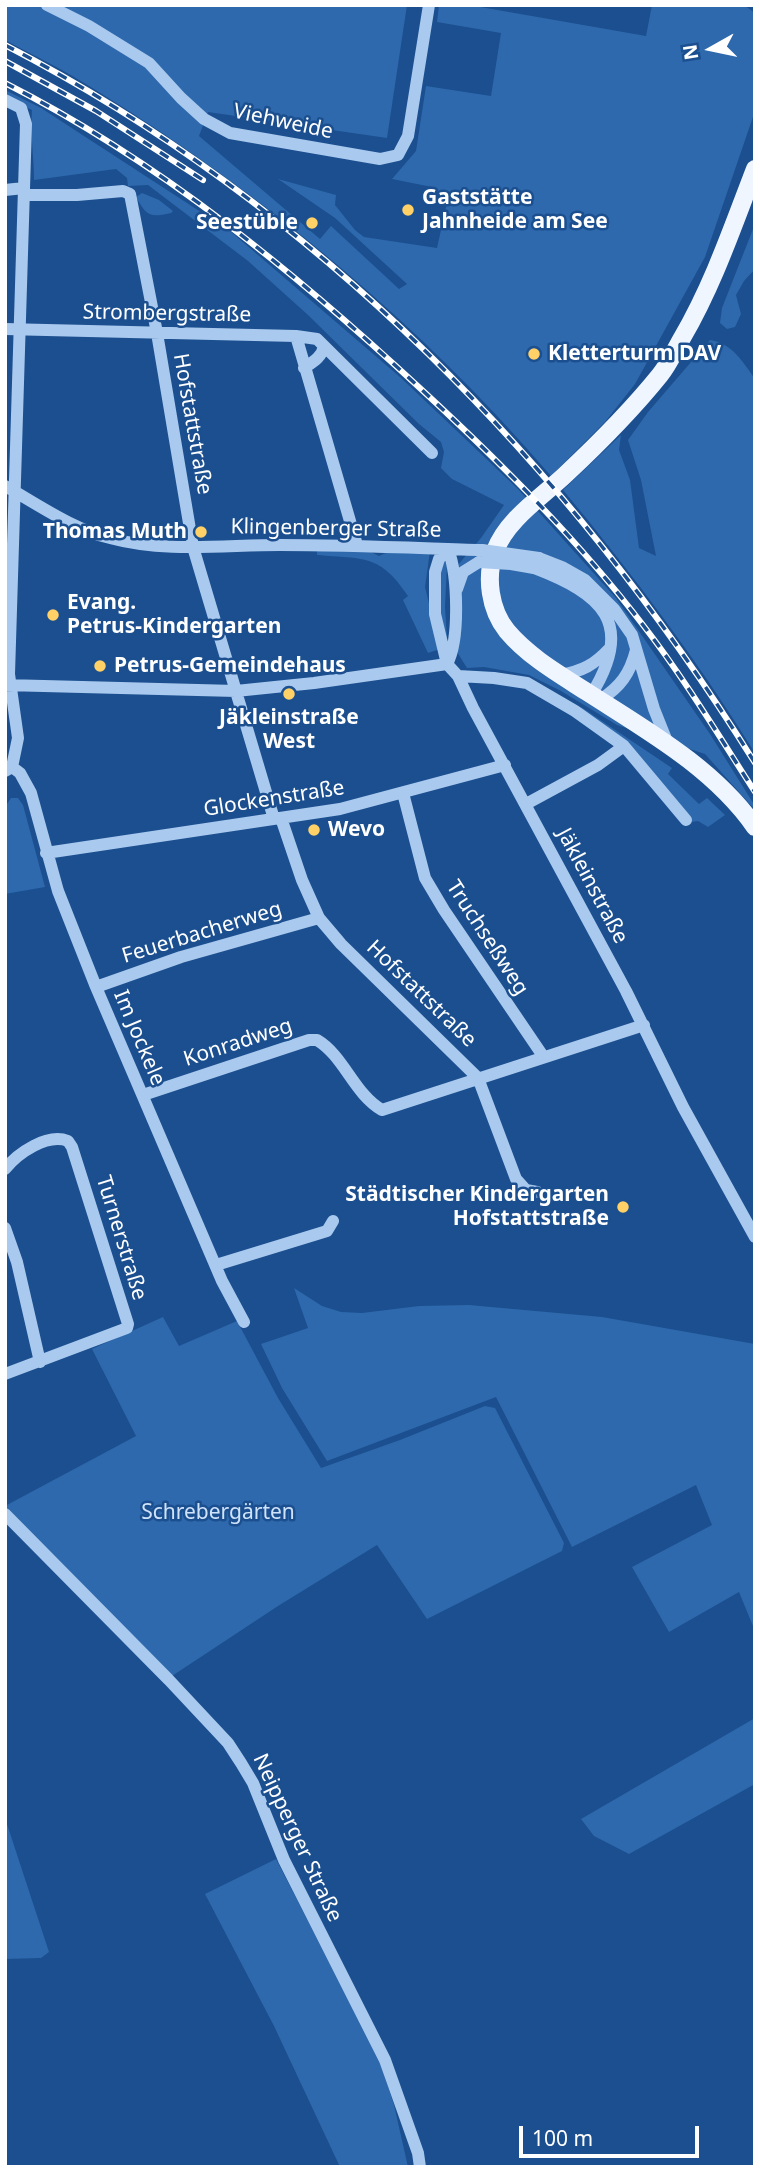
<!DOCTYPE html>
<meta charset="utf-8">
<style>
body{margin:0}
#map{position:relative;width:760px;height:2172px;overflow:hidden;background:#1b4f8f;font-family:"Noto Sans",sans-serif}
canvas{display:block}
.frame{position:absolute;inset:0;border:7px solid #fff;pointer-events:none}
.north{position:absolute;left:676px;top:14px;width:70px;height:70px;-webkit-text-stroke:5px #1b4f8f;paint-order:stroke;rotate:261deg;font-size:19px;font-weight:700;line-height:28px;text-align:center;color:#fff}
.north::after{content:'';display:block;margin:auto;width:24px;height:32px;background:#fff;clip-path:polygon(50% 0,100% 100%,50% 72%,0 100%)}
.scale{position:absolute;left:519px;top:2126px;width:180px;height:32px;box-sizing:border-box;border:4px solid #fff;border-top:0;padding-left:9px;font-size:21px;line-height:24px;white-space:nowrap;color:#fff;-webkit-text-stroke:5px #1b4f8f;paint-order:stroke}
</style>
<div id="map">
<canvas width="760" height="2172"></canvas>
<div class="frame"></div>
<div class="north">N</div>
<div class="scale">100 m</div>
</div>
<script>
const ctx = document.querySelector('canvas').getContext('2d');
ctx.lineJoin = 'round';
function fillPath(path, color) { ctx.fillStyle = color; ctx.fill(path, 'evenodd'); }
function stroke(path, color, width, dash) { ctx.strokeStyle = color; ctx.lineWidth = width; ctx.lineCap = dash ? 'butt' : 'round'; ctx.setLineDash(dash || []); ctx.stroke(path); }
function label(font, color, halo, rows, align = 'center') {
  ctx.font = font + ' "Noto Sans",sans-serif'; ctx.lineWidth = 5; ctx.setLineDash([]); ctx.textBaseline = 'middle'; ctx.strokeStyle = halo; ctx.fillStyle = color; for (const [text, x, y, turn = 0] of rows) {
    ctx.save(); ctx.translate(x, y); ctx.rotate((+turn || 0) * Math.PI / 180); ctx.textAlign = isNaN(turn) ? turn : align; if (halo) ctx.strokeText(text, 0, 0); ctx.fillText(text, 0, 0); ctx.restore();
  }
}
const green = new Path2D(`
 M 5,5 L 407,5 L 387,138 L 208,112 L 199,136 L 320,239 L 331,226 L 399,289 L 407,284 L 335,218 L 278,179 L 336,195 L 335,205 L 355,230 L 364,237 L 437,248 L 447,203 L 434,199 L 437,188 L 392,179 L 416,151 L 426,86 L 491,96 L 501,33 L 437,22 L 439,5 L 469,5 L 646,36 L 652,5 L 744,5 L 755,13 L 755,111 L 705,257 L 635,384 L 605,422 L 551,476 C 421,324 264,194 94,89 C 66,71 35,56 5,40 Z
 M 5,90 L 41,108 L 230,231 L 400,377 L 518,489 L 616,598 L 710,734 L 755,806 L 755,810 L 705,754 L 617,725 L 561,691 L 529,675 L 484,667 L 467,668 L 457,652 L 457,566 L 481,538 L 504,505 L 452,479 L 441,468 L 444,452 L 441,442 L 419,424 L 308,315 L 248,261 L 148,185 L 128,186 L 127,178 L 116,169 L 34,180 C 34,156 30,134 32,110 L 5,97 Z
 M 142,193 L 159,200 L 173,211 L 171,213 C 149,218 147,216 136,197 Z
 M 755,224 L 755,269 L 744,281 L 736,295 L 741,314 L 735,327 L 727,329 L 720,323 L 722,308 Z
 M 710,340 C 732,343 743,362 755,379 L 755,753 C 698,661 632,573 563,490 L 621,435 L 619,450 L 630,480 L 639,548 L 656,556 L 641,480 L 628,440 L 648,412 Z
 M 317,549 L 365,549 L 379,556 L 390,551 L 430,551 L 425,587 L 440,649 L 428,653 L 403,600 L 408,596 C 380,554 364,559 317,555 Z
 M 445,560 L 447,565 L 445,607 L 447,639 L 442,638 L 437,582 Z
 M 581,707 L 672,768 L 668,774 L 699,804 L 707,798 L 725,815 L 708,827 L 698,821 L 691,822 L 580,710 Z
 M 11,798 L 18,798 L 23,805 L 45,887 L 5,894 L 5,807 Z
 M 294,1288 L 322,1306 L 341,1312 L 362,1313 L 419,1306 L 469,1305 L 602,1317 L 755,1344 L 755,1631 L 739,1592 L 669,1632 L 632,1567 L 712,1525 L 696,1485 L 572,1547 L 496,1397 L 327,1461 L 282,1388 L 261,1344 L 308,1328 Z
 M 163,1317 L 179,1346 L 237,1321 L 278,1398 L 321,1468 L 400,1440 L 485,1406 L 495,1408 L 564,1543 L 562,1551 L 427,1619 L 377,1545 L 278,1606 L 172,1676 L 5,1506 L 136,1436 L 92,1349 Z
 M 755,1718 L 755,1784 L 629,1854 L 594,1836 L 581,1819 Z
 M 5,1818 L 49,1952 L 41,1958 L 5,1959 Z
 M 276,1859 L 379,2059 L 394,2105 L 408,2167 L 340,2167 L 274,2026 L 205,1894 Z`);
const minor = new Path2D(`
 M 47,5 L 89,26 L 149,63 L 181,98 L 204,119 L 230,133 L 380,159 L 398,155 L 408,136 L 429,5
 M 5,100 L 21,108 L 26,124 L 9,674 L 18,738 L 12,767 L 5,771
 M 5,190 L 24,188
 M 24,195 L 77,195 L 123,191 L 130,194 L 157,333 L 193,547 L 274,819
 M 5,329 L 296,336 L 317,339 L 432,453
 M 296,336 L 357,545
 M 304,368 C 313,362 322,357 324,346
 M 5,486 C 39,505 72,529 110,538 C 165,553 224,545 280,545 C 347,545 415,548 482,550
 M 448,549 L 439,559 L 435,572 L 435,614 L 447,664 L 458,676 L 473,708 L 626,991 L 683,1107 L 755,1237
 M 539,558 L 562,567 L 585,580 L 614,609 L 632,635 L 654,709 L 668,744
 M 534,568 C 602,594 636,623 591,695
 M 457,589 L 463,572 L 479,562
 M 560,675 C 583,671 594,665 610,648
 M 458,676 L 494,678 L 527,683 L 575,711 L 624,746 L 686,820
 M 5,685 L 236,691 L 314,683 L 447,664 C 460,640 458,575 448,549
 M 600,700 C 620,687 630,674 636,650
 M 12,767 L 20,773 L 31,793 L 58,891 L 96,987 L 222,1281 L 244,1322
 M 403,793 L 425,878 L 444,910 L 543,1056
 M 526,804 L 598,765 L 624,746
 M 281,818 L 302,880 L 319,918 L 341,944 L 478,1078 L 516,1179 L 526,1190 L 537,1192
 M 46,853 L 340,809 L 505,765
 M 96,987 L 181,957 L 319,918
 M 143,1095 L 309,1040 L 317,1040 C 344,1056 354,1094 382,1110 L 644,1025
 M 5,1169 C 18,1153 47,1133 68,1141 L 72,1147 L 128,1324 L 127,1328 L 5,1374
 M 5,1228 L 17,1262 L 40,1362
 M 216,1265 L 327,1231 L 333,1221
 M 5,1514 L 169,1680 L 228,1743 L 241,1763 L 253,1783 L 284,1860 L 385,2060 L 418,2153 L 420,2167`);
const major = new Path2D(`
 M 755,169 C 733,226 713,285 682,338 C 675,350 669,364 660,375 C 631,411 599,443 566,474 C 542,497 507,519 495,551 C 485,577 490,610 507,631 C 529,657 559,674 587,692 C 646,730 714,768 755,827`);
const rail = new Path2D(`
 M 5,45 C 317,206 570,467 755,763
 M 5,61 L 96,111 L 203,180
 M 5,83 C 159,161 296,273 422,390 C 501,463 578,540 643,625 C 684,678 719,736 755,792`);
const minorBridge = new Path2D(`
 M 482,550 L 539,558
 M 479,562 L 511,564 L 534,568`);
const markers = [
 [408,210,7,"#ffd166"],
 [312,223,7,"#ffd166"],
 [534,354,7,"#ffd166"],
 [201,532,7,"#ffd166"],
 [53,615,7,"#ffd166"],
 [100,666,7,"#ffd166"],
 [289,694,7,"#ffd166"],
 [314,830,7,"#ffd166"],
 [623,1207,7,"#ffd166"]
];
const streetNames = [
 ["Viehweide",283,122,12],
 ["Strombergstraße",167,314,1],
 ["Hofstattstraße",192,424,80],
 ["Klingenberger Straße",336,529,1],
 ["Glockenstraße",274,799,-9],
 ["Jäkleinstraße",592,886,62],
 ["Feuerbacherweg",202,933,-17],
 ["Truchseßweg",487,938,57],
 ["Hofstattstraße",421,994,44],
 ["Im Jockele",139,1038,67],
 ["Konradweg",238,1043,-18],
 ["Turnerstraße",121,1238,73],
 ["Neipperger Straße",297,1838,65]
];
const poiNames = [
 ["Gaststätte",422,198],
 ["Jahnheide am See",422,222],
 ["Seestüble",298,223,"right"],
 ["Kletterturm DAV",548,354],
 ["Thomas Muth",187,532,"right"],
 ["Evang.",67,603],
 ["Petrus-Kindergarten",67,627],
 ["Petrus-Gemeindehaus",114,666],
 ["Jäkleinstraße",289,718,"center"],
 ["West",289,742,"center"],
 ["Wevo",328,830],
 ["Städtischer Kindergarten",609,1195,"right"],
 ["Hofstattstraße",609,1219,"right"]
];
const parkNames = [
 ["Schrebergärten",218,1513]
];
fillPath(green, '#2e69ad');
stroke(minor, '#a9c9ee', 12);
stroke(major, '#f0f6ff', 18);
stroke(rail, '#fff', 6);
stroke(rail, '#1b4f8f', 3.5, [10]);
stroke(minorBridge, '#a9c9ee', 12);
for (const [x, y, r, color] of markers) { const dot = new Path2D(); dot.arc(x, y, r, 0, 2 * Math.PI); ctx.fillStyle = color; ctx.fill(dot); stroke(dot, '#1b4f8f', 2.5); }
label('21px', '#fff', '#1b4f8f', streetNames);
label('bold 21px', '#fff', '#1b4f8f', poiNames, 'left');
label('21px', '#cfe3fa', '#1b4f8f', parkNames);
</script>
